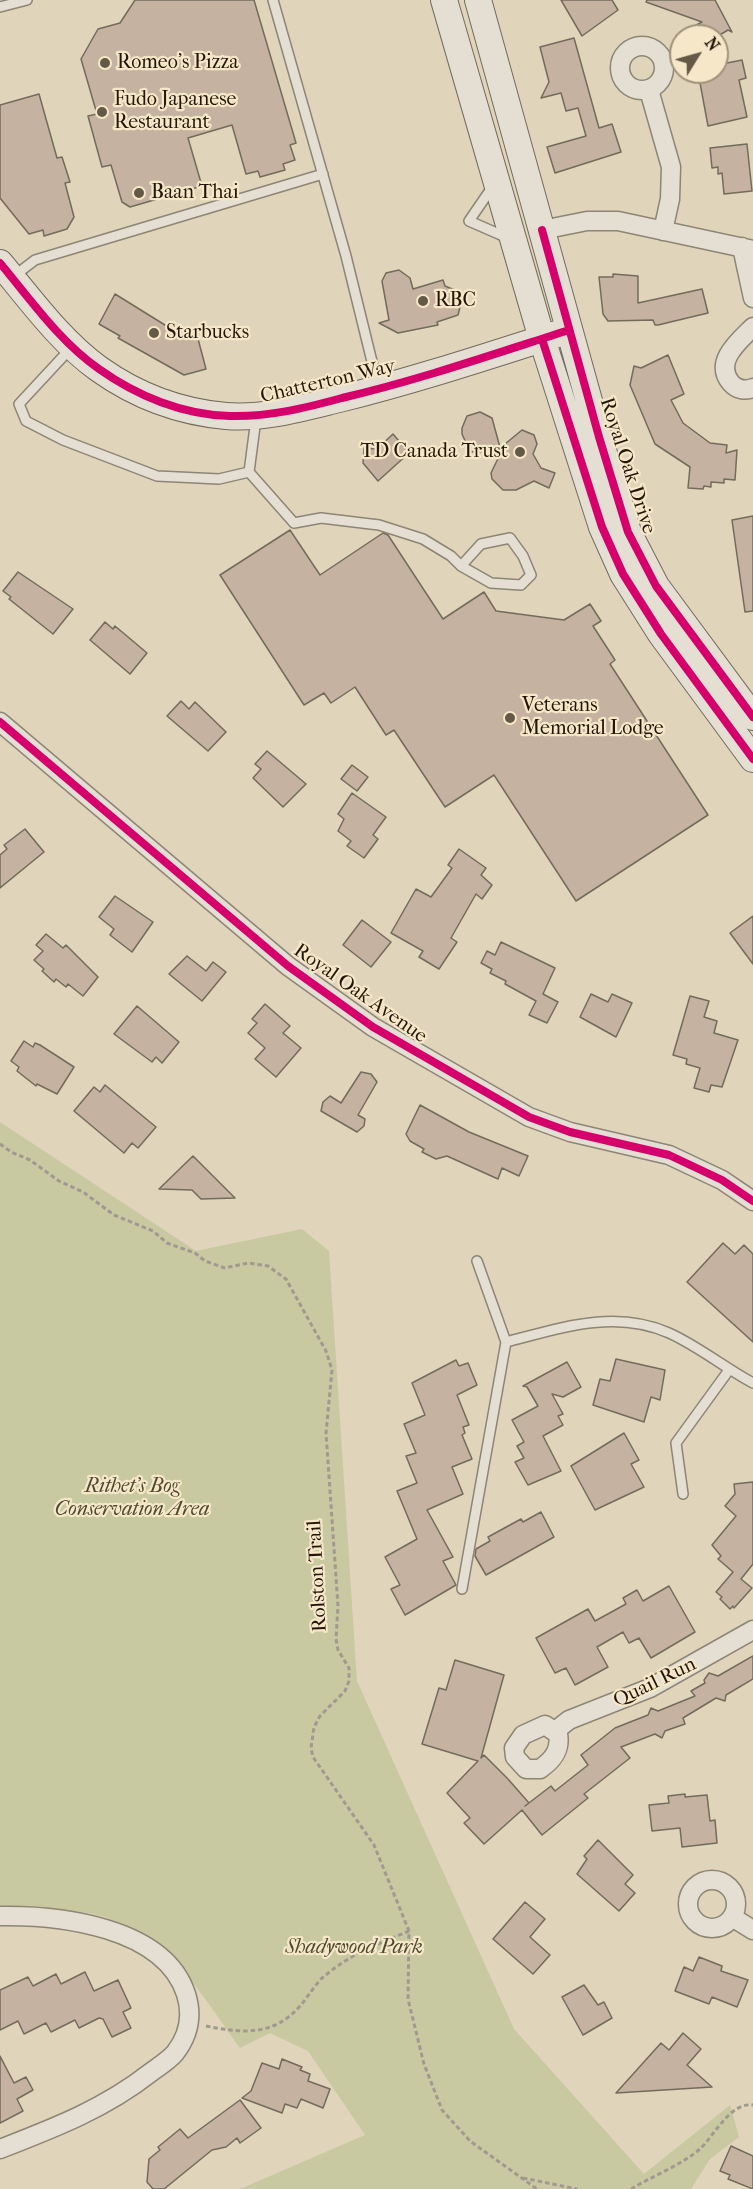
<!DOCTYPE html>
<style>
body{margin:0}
#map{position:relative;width:753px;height:2189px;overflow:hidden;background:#e0d4ba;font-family:"IM FELL French Canon",serif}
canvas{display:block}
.north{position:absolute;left:669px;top:24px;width:60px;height:60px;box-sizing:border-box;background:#f5e7c8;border:2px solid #a0937b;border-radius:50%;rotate:53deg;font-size:16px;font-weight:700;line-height:24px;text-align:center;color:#211608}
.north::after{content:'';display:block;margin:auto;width:21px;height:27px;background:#645846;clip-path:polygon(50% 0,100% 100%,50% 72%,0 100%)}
</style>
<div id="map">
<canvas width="753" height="2189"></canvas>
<div class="north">N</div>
</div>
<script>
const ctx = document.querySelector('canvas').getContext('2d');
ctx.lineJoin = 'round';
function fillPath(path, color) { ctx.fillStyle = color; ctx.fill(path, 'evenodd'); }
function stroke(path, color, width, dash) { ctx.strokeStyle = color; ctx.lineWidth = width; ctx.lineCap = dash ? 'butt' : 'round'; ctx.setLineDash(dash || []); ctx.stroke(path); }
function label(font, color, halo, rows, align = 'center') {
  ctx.font = font + ' "IM FELL French Canon",serif'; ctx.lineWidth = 4.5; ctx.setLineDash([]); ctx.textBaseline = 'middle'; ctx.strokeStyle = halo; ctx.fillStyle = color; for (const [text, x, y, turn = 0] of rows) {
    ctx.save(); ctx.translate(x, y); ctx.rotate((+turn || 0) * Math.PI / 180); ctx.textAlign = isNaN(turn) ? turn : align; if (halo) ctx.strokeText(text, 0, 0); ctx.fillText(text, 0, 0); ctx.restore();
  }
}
const green = new Path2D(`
 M 0,1122 L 196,1251 L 302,1229 L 329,1251 L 357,1681 L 514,2029 L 644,2174 L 730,2105 L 739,2137 L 710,2159 L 691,2189 L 240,2189 L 365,2135 L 308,2051 L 270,2033 L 240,2048 C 194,1984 160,1920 73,1911 C 50,1908 24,1911 0,1911 Z`);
const building = new Path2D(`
 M 135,0 L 254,0 L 296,143 L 290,145 L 295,160 L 283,164 L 285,170 L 260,177 L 258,171 L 246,174 L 232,125 L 188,138 L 202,186 L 130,207 L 122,202 L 111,165 L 102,167 L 88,116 L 97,114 L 81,59 L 98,29 L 120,23 Z
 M 561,0 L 612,0 L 618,10 L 582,36 Z
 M 647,0 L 715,0 L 732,32 L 728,30 L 718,36 L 676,36 L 702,22 L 646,2 Z
 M 574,38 L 599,128 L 612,124 L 621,152 L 555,173 L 547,147 L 586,136 L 578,108 L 566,111 L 561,93 L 541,98 L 549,82 L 540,47 Z
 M 742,60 L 746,78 L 739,80 L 747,117 L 708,126 L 698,72 L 717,72 L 717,65 Z
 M 39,94 L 57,158 L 62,157 L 70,182 L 65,183 L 74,217 L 67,229 L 44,236 L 43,230 L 29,234 L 0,198 L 0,105 Z
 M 747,144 L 752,191 L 724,194 L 722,173 L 718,174 L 718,167 L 712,168 L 710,148 Z
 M 399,270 L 410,278 L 413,289 L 443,280 L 445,286 L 457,291 L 462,299 L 458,315 L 437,322 L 438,325 L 398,333 L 379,323 L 389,320 L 382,281 L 386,273 Z
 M 613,274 L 638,276 L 638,303 L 702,289 L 708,313 L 658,325 L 655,325 L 653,320 L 608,321 L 603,314 L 599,277 L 613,277 Z
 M 115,294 L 173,330 L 183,328 L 197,335 L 206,369 L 184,375 L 118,338 L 120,336 L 99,324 Z
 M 668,355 L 684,394 L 671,400 L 683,423 L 710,443 L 727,445 L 726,453 L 737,450 L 735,480 L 724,479 L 724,483 L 711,482 L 711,487 L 704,486 L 703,489 L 688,488 L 690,467 L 655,444 L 630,385 L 634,366 L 641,368 Z
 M 480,412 L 492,418 L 501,451 L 470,452 L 462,434 L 462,428 L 467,416 Z
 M 522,430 L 534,435 L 537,444 L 533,454 L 541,468 L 555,473 L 549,488 L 534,481 L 516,490 L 503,490 L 492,479 L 491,473 L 505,444 Z
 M 393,434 L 409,453 L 378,481 L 363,463 L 364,448 L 377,449 Z
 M 753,516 L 753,611 L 745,612 L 732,520 Z
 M 290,530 L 320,575 L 383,533 L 388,535 L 443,619 L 484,592 L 496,611 L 564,620 L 590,604 L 601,621 L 593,626 L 615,660 L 610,664 L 708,815 L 576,901 L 494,775 L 445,807 L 394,730 L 386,735 L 355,687 L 331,703 L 324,693 L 304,705 L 220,575 Z
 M 18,572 L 73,609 L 53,634 L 9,599 L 11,597 L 3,591 Z
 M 105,622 L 113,629 L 115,626 L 147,653 L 130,674 L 90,640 Z
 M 181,701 L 189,709 L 195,702 L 226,732 L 208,751 L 167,716 Z
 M 267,751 L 306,784 L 283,807 L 253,778 L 261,769 L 255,764 Z
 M 352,765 L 368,777 L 357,791 L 341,779 Z
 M 352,793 L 386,817 L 373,835 L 378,839 L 364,858 L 347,846 L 351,841 L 338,831 L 344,819 L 338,814 Z
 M 25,829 L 44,852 L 0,888 L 0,855 L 7,849 L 4,845 Z
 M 459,849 L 486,868 L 481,875 L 492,885 L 482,899 L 476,894 L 451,938 L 457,942 L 439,969 L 419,957 L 423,951 L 391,933 L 416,889 L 431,897 L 452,868 L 448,865 Z
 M 115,896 L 153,922 L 132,952 L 110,935 L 114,929 L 99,917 Z
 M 753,916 L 753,964 L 730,933 Z
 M 362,920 L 391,942 L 371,967 L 343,945 Z
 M 46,934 L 63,948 L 66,945 L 98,977 L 83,996 L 68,984 L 66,987 L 56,979 L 54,982 L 42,971 L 44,969 L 34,960 L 43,951 L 36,945 Z
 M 501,942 L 555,968 L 543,994 L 558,1002 L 547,1023 L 529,1015 L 536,1001 L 505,984 L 506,981 L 490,973 L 492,969 L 481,963 L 487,951 L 495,955 Z
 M 187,956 L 206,971 L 213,962 L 226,972 L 202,1001 L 169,974 Z
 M 591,994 L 608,1002 L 612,994 L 632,1003 L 616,1037 L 580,1017 Z
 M 690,996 L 709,1001 L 704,1017 L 717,1021 L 714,1033 L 738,1040 L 722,1087 L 711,1085 L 709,1092 L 694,1088 L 700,1068 L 686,1064 L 687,1059 L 673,1055 Z
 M 265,1004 L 290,1026 L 283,1033 L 301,1048 L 276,1077 L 255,1059 L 265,1048 L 248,1033 L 257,1023 L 252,1019 Z
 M 137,1006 L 179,1042 L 162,1063 L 156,1057 L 152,1062 L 114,1034 Z
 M 24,1041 L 33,1047 L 35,1043 L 40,1045 L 74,1067 L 57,1094 L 37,1084 L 36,1086 L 17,1071 L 19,1067 L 11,1061 Z
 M 361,1072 L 371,1074 L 377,1082 L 358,1115 L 365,1119 L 364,1126 L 357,1132 L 321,1111 L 323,1102 L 330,1096 L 341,1103 Z
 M 105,1085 L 156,1127 L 138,1148 L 132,1143 L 124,1153 L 74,1111 L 94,1087 L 100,1092 Z
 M 420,1105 L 469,1132 L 528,1156 L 519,1176 L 502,1168 L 498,1179 L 447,1156 L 436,1159 L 422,1152 L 424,1149 L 410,1141 L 406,1134 Z
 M 193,1156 L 235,1198 L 201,1199 L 192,1190 L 159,1189 Z
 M 723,1243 L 735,1254 L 744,1245 L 753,1254 L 753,1342 L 687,1282 Z
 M 616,1359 L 665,1370 L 660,1400 L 651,1397 L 644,1422 L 593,1405 L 600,1379 L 610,1381 Z
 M 456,1360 L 459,1366 L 468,1363 L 477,1385 L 457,1395 L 469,1425 L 463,1427 L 465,1433 L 462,1435 L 472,1459 L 452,1467 L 463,1494 L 427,1510 L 453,1557 L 443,1561 L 456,1585 L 405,1615 L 391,1589 L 400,1585 L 385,1557 L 417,1539 L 397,1491 L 417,1483 L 406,1456 L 416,1453 L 404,1424 L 425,1415 L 412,1383 Z
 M 567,1362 L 581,1387 L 563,1397 L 552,1394 L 563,1414 L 558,1416 L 563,1425 L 543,1436 L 561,1471 L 528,1485 L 515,1462 L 524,1458 L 517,1446 L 524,1442 L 512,1420 L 538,1406 L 527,1387 L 523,1386 Z
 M 624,1433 L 639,1460 L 631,1464 L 644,1487 L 595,1510 L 571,1466 Z
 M 753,1482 L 753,1564 L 741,1579 L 752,1588 L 734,1608 L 733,1606 L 730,1609 L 720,1599 L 722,1597 L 716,1592 L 733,1572 L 718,1559 L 721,1556 L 712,1545 L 736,1516 L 725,1506 L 735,1494 L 734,1484 Z
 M 541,1512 L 554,1537 L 486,1575 L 475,1556 L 476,1549 L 490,1541 L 488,1537 L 521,1519 L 523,1522 Z
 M 669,1586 L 695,1632 L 651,1658 L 639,1638 L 629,1643 L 623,1632 L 597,1647 L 608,1667 L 575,1685 L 566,1668 L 555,1673 L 536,1638 L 588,1609 L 595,1621 L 626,1604 L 623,1598 L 637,1590 L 643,1601 Z
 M 753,1656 L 753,1679 L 726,1695 L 725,1701 L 716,1698 L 683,1718 L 685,1724 L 665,1731 L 662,1738 L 655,1734 L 621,1747 L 630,1758 L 584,1794 L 588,1798 L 542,1835 L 522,1810 L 484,1844 L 464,1823 L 470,1818 L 447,1793 L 478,1761 L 422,1744 L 439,1688 L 446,1690 L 455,1660 L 504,1675 L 481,1758 L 484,1755 L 508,1779 L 529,1803 L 525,1806 L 551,1786 L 555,1791 L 588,1765 L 581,1755 L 615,1728 L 648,1715 L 651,1708 L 658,1711 L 695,1696 L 691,1691 L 705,1683 L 704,1680 L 709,1673 L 718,1676 Z
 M 685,1794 L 685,1797 L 707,1795 L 710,1821 L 715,1820 L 717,1843 L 682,1847 L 680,1828 L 652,1831 L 649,1805 L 669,1803 L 668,1796 Z
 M 598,1840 L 633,1875 L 625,1884 L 635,1893 L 619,1911 L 577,1874 L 587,1859 L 584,1856 Z
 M 525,1902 L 545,1919 L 530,1937 L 550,1955 L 533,1974 L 493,1939 Z
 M 699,1957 L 722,1966 L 721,1971 L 748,1980 L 737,2007 L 712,1997 L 709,2004 L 675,1991 L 684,1967 L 693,1971 Z
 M 85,1972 L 94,1991 L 118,1980 L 131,2008 L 123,2012 L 131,2028 L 112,2037 L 103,2019 L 99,2018 L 79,2028 L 75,2020 L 51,2032 L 46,2023 L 24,2034 L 18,2021 L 0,2030 L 0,1990 L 28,1977 L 33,1986 L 56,1974 L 61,1984 Z
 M 584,1985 L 598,2005 L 604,2002 L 612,2018 L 583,2035 L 562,1997 Z
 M 683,2033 L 701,2049 L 687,2065 L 712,2087 L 616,2093 L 661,2043 L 669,2050 Z
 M 0,2056 L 14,2083 L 26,2077 L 33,2090 L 17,2099 L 23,2111 L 0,2123 Z
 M 282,2059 L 302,2067 L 300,2070 L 310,2074 L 308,2081 L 330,2089 L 323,2108 L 301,2099 L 297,2108 L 285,2104 L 282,2113 L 242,2098 L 251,2091 L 262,2063 L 279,2069 Z
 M 240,2100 L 261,2128 L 240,2143 L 237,2138 L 226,2147 L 212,2150 L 164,2189 L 153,2189 L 147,2182 L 149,2159 L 160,2150 L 158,2147 L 180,2129 L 188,2138 Z
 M 731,2146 L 753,2156 L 753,2189 L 728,2179 L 730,2175 L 720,2171 Z`);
const path = new Path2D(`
 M 0,1144 L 11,1152 L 30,1160 L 59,1181 L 83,1192 L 114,1215 L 153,1231 L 167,1243 L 195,1253 L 205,1261 L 225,1268 L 248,1263 L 268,1266 L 286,1279 L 326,1351 L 332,1370 L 326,1433 L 338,1606 L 336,1639 L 338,1650 L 349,1668 L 349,1681 L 345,1691 L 320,1716 L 314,1727 L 311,1748 L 313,1757 L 374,1845 L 409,1931 L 408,1999 L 424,2064 L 442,2110 L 470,2141 L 537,2189
 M 206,2026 C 241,2033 273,2037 300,2006 C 309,1996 316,1982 327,1974 C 351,1954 380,1943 409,1931
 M 523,2178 L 577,2189
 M 631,2189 C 651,2177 683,2164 700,2149 C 714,2136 730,2102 753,2105`);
const lane = new Path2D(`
 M 273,0 L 346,256 L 378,386
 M 0,7 L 27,0
 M 493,186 L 469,221 L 508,238
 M 14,276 L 35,260 L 323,174
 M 71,348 L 19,404 L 26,421 L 63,440 L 157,476 L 219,479 L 249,472
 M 256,419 L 249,472 L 294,523 L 321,518 L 379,525 L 423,539 L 451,556 L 461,566 L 491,583 L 521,585 L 531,575 L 523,556 L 510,538 L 481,544 L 461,566
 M 506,1342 C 561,1328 614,1309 669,1333 C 698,1346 725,1368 753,1383
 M 683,1494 L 676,1443 L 729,1370
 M 462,1589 L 506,1342 L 477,1261`);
const street = new Path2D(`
 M620 68a22 22 0 1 1 44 0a22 22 0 1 1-44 0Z
 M 649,90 L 671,167 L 670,199 L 663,231
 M 542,230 L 587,221 L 618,221 L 753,250
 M 742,247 L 753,298
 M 753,327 C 739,341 713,362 731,383 C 737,390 745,391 753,388
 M 0,722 L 288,966 L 373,1027 L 529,1117 L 570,1132 L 669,1155 L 722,1180 L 753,1201
 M 545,1725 L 558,1734 C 561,1750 553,1760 540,1769 L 526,1769 L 515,1757 L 514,1748 L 523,1735 Z
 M 555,1731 L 569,1720 L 650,1688 L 753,1630
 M688 1904a24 24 0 1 1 48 0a24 24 0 1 1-48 0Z
 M 0,1916 C 60,1915 164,1927 186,1994 C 193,2016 189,2035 175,2053 C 168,2061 158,2067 150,2073 C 104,2109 54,2128 0,2149
 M 732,1917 L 753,1930`);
const secondary = new Path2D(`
 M 444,0 L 542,339 L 602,527 L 623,574 L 661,634 L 753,759
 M 478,0 L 599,437 L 628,532 L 656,586 L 753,717
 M 0,263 C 30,299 61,342 99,369 C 137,396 180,412 226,416 C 264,419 302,408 339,399 C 412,381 485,357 557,334`);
const cycleway = new Path2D(`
 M 542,230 L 599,437 L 628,532 L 656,586 L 753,717
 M 0,263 C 30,299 60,342 99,369 C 137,396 183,415 230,416 C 269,417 305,408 342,398 C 419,380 494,354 569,330
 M 542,339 L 602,527 L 623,574 L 661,634 L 753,759
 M 0,722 L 288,966 L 373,1027 L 529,1117 L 570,1132 L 669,1155 L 722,1180 L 753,1201`);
const markers = [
 [105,63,6,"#645846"],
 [102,112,6,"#645846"],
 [139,193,6,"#645846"],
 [423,301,6,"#645846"],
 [154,333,6,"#645846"],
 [520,452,6,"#645846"],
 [510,718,6,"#645846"]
];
const poiNames = [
 ["Romeo's Pizza",117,63],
 ["Fudo Japanese",114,100],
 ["Restaurant",114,123],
 ["Baan Thai",151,193],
 ["RBC",435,301],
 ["Starbucks",166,333],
 ["TD Canada Trust",508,452,"right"],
 ["Veterans",522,706],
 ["Memorial Lodge",522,729]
];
const streetNames = [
 ["Chatterton Way",328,382,-13],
 ["Royal Oak Drive",627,466,72],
 ["Royal Oak Avenue",360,994,35],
 ["Rolston Trail",318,1576,-93],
 ["Quail Run",655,1683,-26]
];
const parkNames = [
 ["Rithet's Bog",132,1487],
 ["Conservation Area",132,1510],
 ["Shadywood Park",354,1948]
];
fillPath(green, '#c8c9a1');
fillPath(building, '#c6b2a0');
stroke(building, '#736b5c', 1.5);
stroke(lane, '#8d8575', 12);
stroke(street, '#8d8575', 21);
stroke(secondary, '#736b5c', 28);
stroke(path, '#9f998f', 3, [4.5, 3]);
stroke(lane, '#e5dfd3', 9);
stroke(street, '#e5dfd3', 18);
stroke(secondary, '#e5dfd3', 26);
stroke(cycleway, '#d6006c', 8);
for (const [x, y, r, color] of markers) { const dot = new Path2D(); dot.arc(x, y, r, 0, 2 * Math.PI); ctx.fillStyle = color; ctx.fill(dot); stroke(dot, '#f5e7c8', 2); }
label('20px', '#211608', '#f5e7c8', poiNames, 'left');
label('20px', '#211608', '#f5e7c8', streetNames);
label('italic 20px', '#4d4930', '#f5e7c8', parkNames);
</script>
